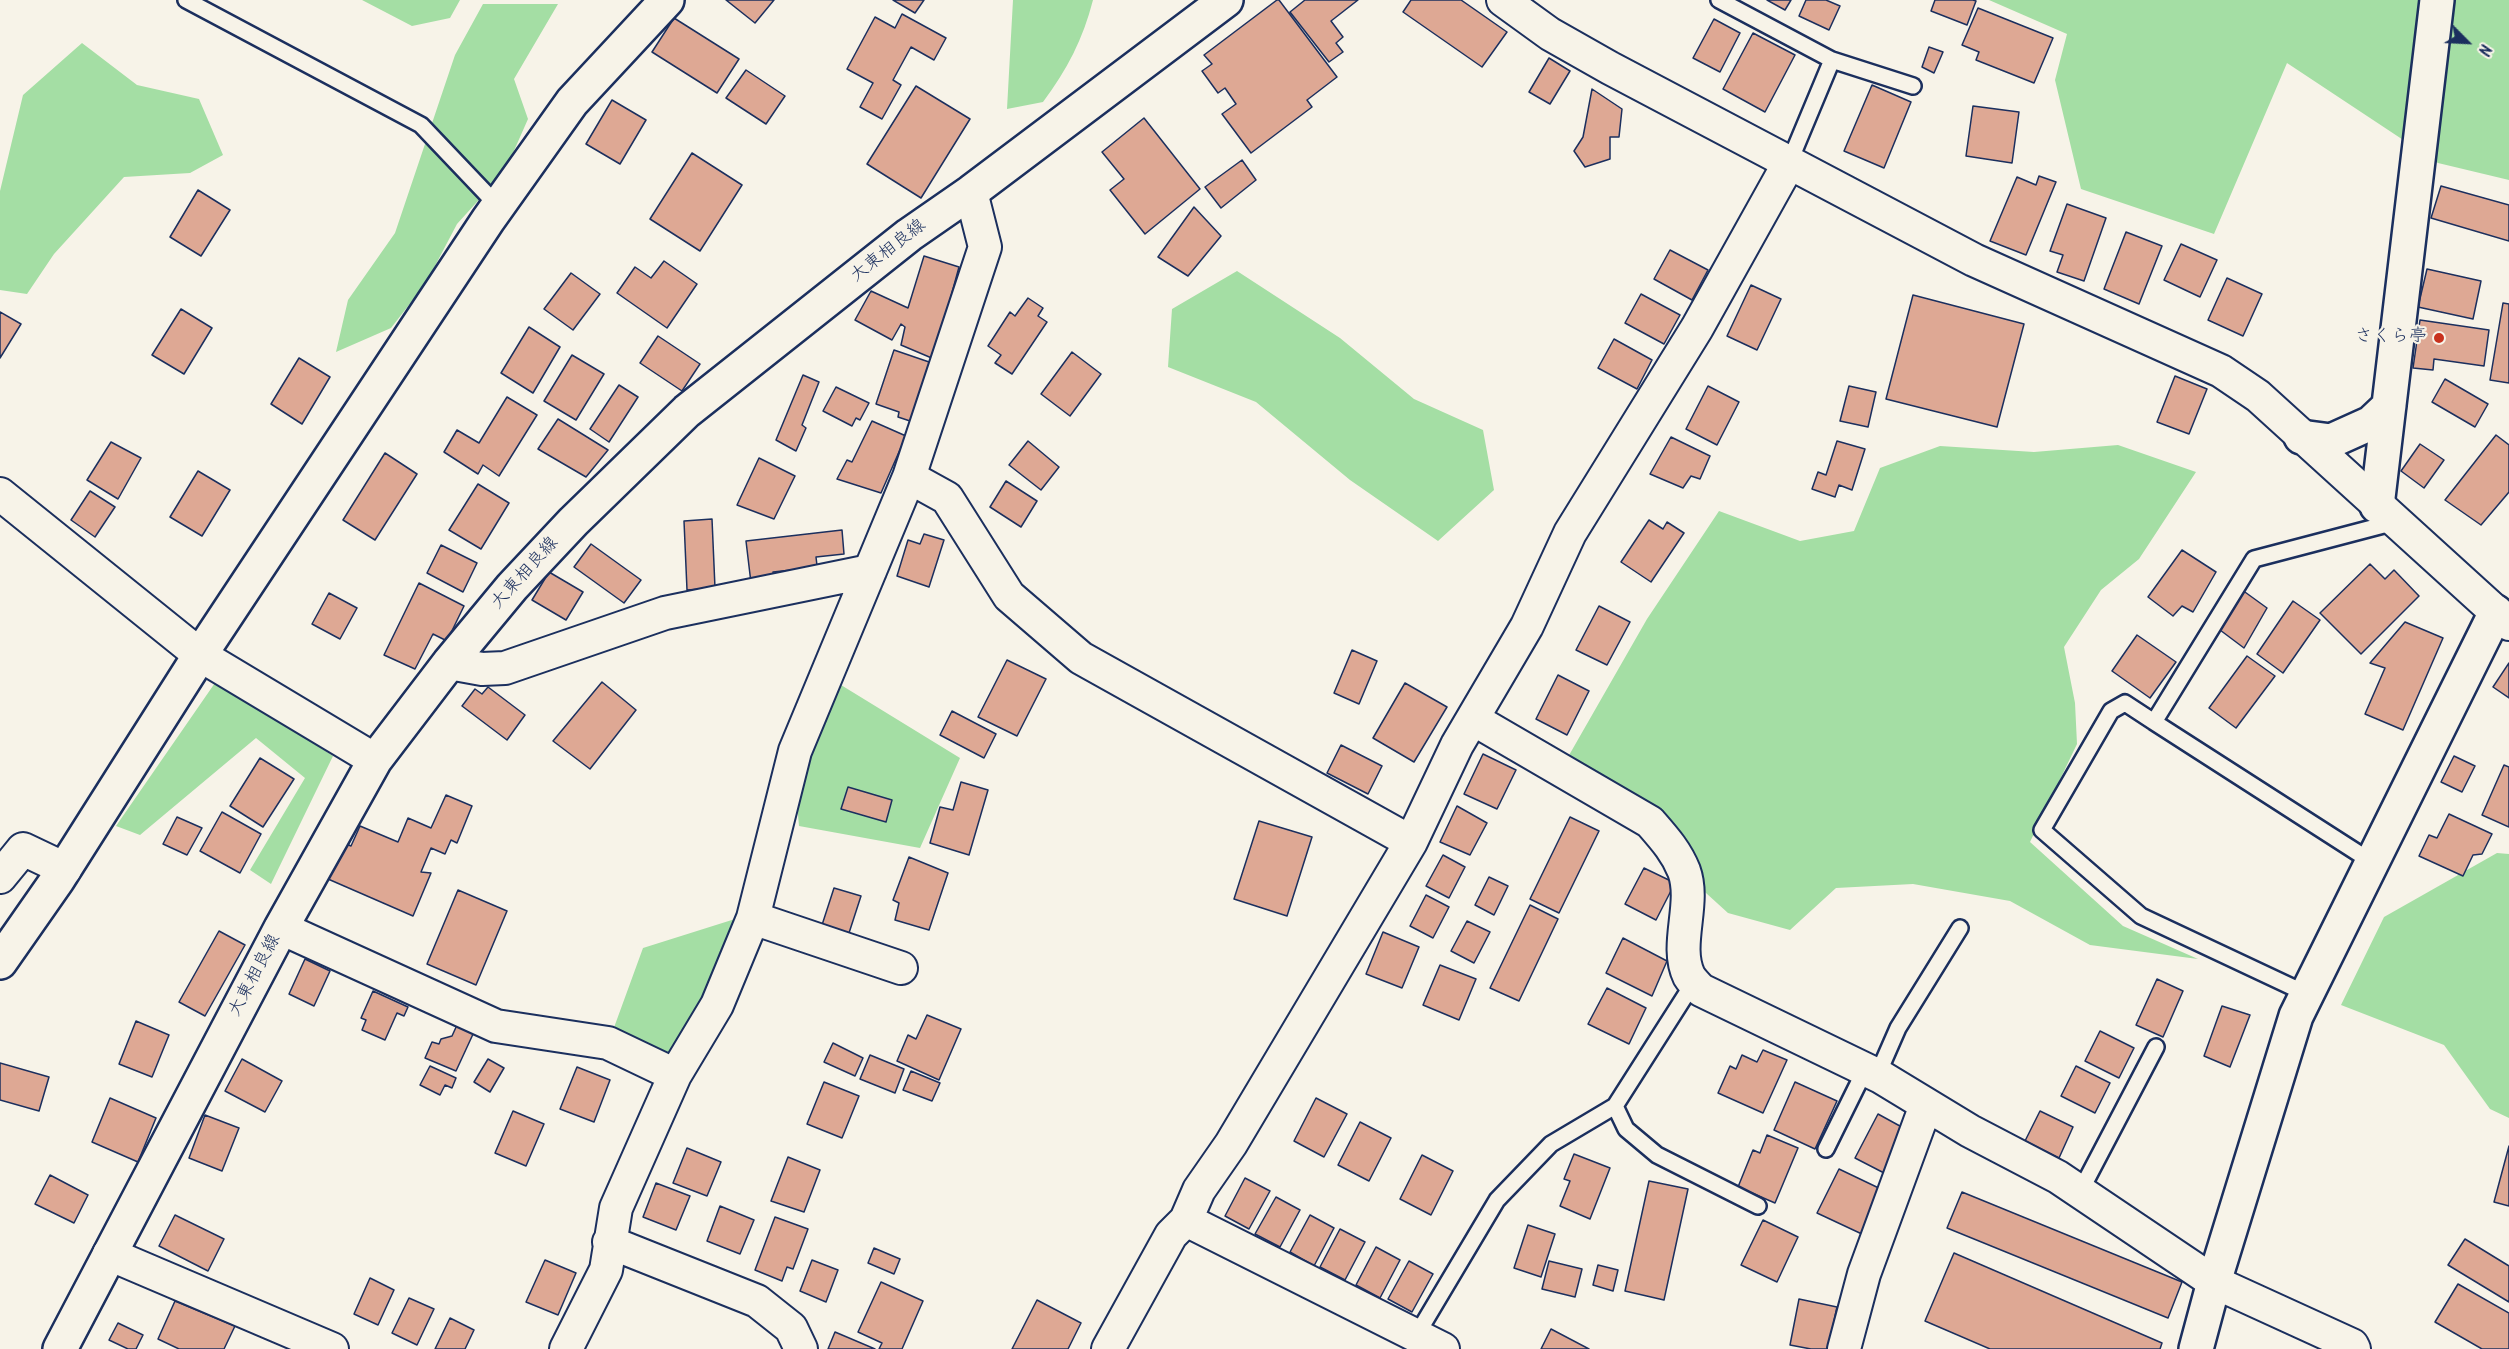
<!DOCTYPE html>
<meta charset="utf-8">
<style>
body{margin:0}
#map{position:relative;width:2509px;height:1349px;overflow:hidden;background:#f7f3e8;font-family:Kalam,sans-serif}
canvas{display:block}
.north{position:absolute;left:2437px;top:12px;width:60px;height:60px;-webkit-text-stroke:4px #f7f3e8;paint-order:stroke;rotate:114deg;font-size:16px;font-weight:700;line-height:24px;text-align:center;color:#1b2f5e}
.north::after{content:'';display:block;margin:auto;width:21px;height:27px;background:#1b2f5e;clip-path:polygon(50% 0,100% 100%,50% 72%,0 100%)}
</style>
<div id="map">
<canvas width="2509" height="1349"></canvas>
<div class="north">N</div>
</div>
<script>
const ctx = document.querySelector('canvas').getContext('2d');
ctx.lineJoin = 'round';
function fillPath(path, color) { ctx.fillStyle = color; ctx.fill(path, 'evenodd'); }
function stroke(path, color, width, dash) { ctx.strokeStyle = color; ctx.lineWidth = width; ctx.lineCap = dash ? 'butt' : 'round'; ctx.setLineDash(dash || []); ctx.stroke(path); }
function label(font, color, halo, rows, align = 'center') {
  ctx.font = font + ' Kalam,"Klee One",sans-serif'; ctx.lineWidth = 4.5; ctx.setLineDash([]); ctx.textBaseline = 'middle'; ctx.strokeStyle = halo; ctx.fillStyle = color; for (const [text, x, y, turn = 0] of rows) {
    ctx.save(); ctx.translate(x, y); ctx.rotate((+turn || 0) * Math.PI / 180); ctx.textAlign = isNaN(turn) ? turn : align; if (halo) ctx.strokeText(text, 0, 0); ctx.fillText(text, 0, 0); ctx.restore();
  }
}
const green = new Path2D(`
 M 362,0 L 460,0 L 450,18 L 412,26 Z
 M 1013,0 L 1093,0 C 1083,39 1067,70 1043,102 L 1007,109 Z
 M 1989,0 L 2509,0 L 2509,180 L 2438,163 L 2287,63 L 2214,234 L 2081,189 L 2055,80 L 2067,34 Z
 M 483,4 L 558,4 L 514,79 L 528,119 L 505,171 L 457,224 L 426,283 L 391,328 L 336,352 L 348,300 L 395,233 L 455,55 Z
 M 82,43 L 137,85 L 199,99 L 223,155 L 190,173 L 124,177 L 54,254 L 27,294 L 0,290 L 0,191 L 23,95 Z
 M 1237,271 L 1340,338 L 1414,399 L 1483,430 L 1494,490 L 1438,541 L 1350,480 L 1256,402 L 1168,367 L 1172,309 Z
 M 2118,445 L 2196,472 L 2139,559 L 2101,590 L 2064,647 L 2075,703 L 2077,744 L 2030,842 L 2123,926 L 2198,959 L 2090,945 L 2010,901 L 1913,884 L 1836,888 L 1790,930 L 1728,913 L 1564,764 L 1647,619 L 1719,511 L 1800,541 L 1854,531 L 1880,468 L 1940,446 L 2034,452 Z
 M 217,680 L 333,756 L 271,884 L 250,870 L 305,778 L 256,738 L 140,835 L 116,826 Z
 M 841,685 L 960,758 L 920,848 L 799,826 L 796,792 Z
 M 2497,853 L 2509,854 L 2509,1118 L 2490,1109 L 2444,1045 L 2341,1005 L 2384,917 Z
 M 735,919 L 715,989 L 667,1064 L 612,1033 L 643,948 Z`);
const building = new Path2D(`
 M 726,0 L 774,0 L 755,23 Z
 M 893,0 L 924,0 L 915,13 Z
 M 1277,0 L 1279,0 L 1337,77 L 1307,100 L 1312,107 L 1251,153 L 1222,114 L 1236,104 L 1225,88 L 1218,93 L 1202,71 L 1212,64 L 1204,55 Z
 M 1305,0 L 1358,0 L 1331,21 L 1343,37 L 1336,43 L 1343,52 L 1329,62 L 1290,12 Z
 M 1411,0 L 1461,0 L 1507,32 L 1482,67 L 1403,12 Z
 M 1767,0 L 1791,0 L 1785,10 Z
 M 1806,0 L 1826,0 L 1840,6 L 1829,30 L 1799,16 Z
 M 1935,0 L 1973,0 L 1976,1 L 1967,25 L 1931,11 Z
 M 1978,8 L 2053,38 L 2034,83 L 1976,60 L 1979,52 L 1962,45 Z
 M 902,14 L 946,38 L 934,60 L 911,47 L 893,80 L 901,85 L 882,119 L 860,107 L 873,83 L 847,69 L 875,17 L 895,28 Z
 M 674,18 L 739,59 L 717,93 L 652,52 Z
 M 1714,19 L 1740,33 L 1720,72 L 1693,58 Z
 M 1753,33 L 1795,55 L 1765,112 L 1723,89 Z
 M 1929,47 L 1943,52 L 1934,73 L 1922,67 Z
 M 1549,58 L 1570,71 L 1550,104 L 1529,92 Z
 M 746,70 L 785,96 L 766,124 L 726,98 Z
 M 1872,85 L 1911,102 L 1884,168 L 1844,151 Z
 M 916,86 L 970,119 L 921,198 L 867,164 Z
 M 1592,89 L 1622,109 L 1619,137 L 1610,137 L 1610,159 L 1585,167 L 1574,151 L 1583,137 Z
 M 612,100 L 646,120 L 620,164 L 586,144 Z
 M 1973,106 L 2019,112 L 2012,163 L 1966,156 Z
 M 1144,118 L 1200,189 L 1145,234 L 1110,190 L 1124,179 L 1102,152 Z
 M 692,153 L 742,185 L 700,251 L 650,219 Z
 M 1242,160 L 1256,180 L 1221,208 L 1205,187 Z
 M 2039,176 L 2056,182 L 2026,255 L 1990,241 L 2017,177 L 2036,185 Z
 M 2441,186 L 2509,205 L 2509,241 L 2431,218 Z
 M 198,190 L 230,210 L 201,256 L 170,237 Z
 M 2067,204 L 2106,218 L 2084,281 L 2057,272 L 2063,255 L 2050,251 Z
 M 1194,207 L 1221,236 L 1188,276 L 1158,257 Z
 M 2126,232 L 2162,246 L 2139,304 L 2104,289 Z
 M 2181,244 L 2217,260 L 2200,297 L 2164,280 Z
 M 1670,250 L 1708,270 L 1692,300 L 1654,279 Z
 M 924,256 L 959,267 L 934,359 L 901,345 L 905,327 L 901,324 L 892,340 L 855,320 L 871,291 L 908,308 Z
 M 664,261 L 697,284 L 667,328 L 617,293 L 635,267 L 651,278 Z
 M 2427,269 L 2481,281 L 2473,319 L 2418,307 Z
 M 571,273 L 600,294 L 573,330 L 544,309 Z
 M 2227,278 L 2262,294 L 2243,336 L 2208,320 Z
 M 1751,285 L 1781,299 L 1757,350 L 1727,336 Z
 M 1641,294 L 1680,315 L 1664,344 L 1625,323 Z
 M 1913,295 L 2024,324 L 1997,427 L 1886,399 Z
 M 1028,298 L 1043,308 L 1038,316 L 1047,322 L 1012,374 L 995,363 L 1001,355 L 988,346 L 1010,312 L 1015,316 Z
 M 2503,303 L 2509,304 L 2509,383 L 2490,380 Z
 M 181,309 L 212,328 L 184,374 L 152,355 Z
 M 0,312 L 21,324 L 0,358 Z
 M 2420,320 L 2489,330 L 2484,366 L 2434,359 L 2433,370 L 2413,368 Z
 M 529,327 L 560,347 L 533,393 L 501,373 Z
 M 658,336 L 700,364 L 682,391 L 640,363 Z
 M 1614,339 L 1652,360 L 1637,389 L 1598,368 Z
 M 894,350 L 932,363 L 913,422 L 898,417 L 899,412 L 876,404 Z
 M 1072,352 L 1101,374 L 1070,416 L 1041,394 Z
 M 572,355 L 604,374 L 576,420 L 544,401 Z
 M 299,358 L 330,377 L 302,424 L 271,404 Z
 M 803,375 L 819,382 L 802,425 L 806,428 L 796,451 L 776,440 Z
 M 2175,376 L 2207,389 L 2189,434 L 2157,422 Z
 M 2445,379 L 2488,404 L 2475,427 L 2432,402 Z
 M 619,385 L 638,397 L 609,442 L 590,429 Z
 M 1708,386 L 1739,402 L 1717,445 L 1686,429 Z
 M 1849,386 L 1876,392 L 1868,427 L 1840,421 Z
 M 836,387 L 869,403 L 860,420 L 856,418 L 852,426 L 823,411 Z
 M 507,397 L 537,415 L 499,476 L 483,465 L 478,474 L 444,452 L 457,430 L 479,443 Z
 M 558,419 L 608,450 L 586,477 L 538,449 Z
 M 872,421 L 906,436 L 881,493 L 837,479 L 847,460 L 852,462 Z
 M 2496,435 L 2509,445 L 2509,492 L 2481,525 L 2445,500 Z
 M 1671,437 L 1710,456 L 1700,479 L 1691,476 L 1683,488 L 1650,474 Z
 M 1028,441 L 1059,467 L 1041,490 L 1009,465 Z
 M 1837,441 L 1865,449 L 1852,490 L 1839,485 L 1835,497 L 1812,489 L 1818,472 L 1826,475 Z
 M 111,442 L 141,458 L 118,499 L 87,480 Z
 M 2420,444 L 2444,460 L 2424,488 L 2401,471 Z
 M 385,453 L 417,474 L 375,540 L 343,520 Z
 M 759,458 L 795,476 L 774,519 L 737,505 Z
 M 198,471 L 230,490 L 202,536 L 170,517 Z
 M 1006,481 L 1037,501 L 1021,527 L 990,507 Z
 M 478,484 L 509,503 L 481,549 L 449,530 Z
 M 90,491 L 115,507 L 95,537 L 71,520 Z
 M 712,519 L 715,588 L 687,590 L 684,521 Z
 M 1649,520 L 1663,529 L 1667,522 L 1684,533 L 1651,582 L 1621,562 Z
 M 842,530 L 844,554 L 816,557 L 818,574 L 802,576 L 801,569 L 773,572 L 774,581 L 751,583 L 746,541 Z
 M 924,534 L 944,540 L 929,587 L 897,576 L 908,540 L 920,544 Z
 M 591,544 L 641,580 L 624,603 L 574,567 Z
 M 441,545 L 477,563 L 463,592 L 427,573 Z
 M 2182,550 L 2216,572 L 2193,612 L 2182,606 L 2173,616 L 2148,597 Z
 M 2370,564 L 2385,579 L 2394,570 L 2419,596 L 2361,654 L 2320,613 Z
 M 549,572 L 583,592 L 566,620 L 532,600 Z
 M 419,583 L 464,606 L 447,641 L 433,634 L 415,669 L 384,655 Z
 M 2238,587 L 2267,608 L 2244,648 L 2216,627 Z
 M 329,593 L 357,608 L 340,639 L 312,624 Z
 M 2293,601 L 2320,620 L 2283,673 L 2257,654 Z
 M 1599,606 L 1630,622 L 1607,665 L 1576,650 Z
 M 2405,622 L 2443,638 L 2403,730 L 2365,714 L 2385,668 L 2370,663 Z
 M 2137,635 L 2176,662 L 2150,698 L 2112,671 Z
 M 1352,650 L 1377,661 L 1359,704 L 1334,693 Z
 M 2247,656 L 2275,676 L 2236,728 L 2209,708 Z
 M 1007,660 L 1046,679 L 1017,736 L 978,717 Z
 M 2509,663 L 2509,698 L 2493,687 Z
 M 1558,675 L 1589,691 L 1567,735 L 1536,719 Z
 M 602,682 L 636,710 L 590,769 L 553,741 Z
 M 1405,683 L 1447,707 L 1414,762 L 1373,738 Z
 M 488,687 L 525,715 L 507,740 L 462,706 L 475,689 L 482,694 Z
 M 952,711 L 996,734 L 984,758 L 940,735 Z
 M 1341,745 L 1382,766 L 1368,794 L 1327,773 Z
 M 1483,754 L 1516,770 L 1497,809 L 1464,794 Z
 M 2454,756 L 2475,766 L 2462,792 L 2441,782 Z
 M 260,758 L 294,779 L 263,827 L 230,806 Z
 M 2504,765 L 2509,767 L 2509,827 L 2482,815 Z
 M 961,782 L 988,790 L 969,855 L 930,843 L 940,807 L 953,810 Z
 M 848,787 L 892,800 L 886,822 L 841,809 Z
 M 446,795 L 472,806 L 457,843 L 451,840 L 445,854 L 431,848 L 421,872 L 431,873 L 413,916 L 328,879 L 344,843 L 351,846 L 360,826 L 398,842 L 408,818 L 431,828 Z
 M 1457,806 L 1487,823 L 1470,855 L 1440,842 Z
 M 222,812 L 261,834 L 240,873 L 200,851 Z
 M 2449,814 L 2492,834 L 2482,854 L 2473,855 L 2463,876 L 2419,856 L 2429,835 L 2437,838 Z
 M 177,817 L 202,828 L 187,855 L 163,844 Z
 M 1570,817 L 1599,831 L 1559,913 L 1530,899 Z
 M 1259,821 L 1312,837 L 1287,916 L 1234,899 Z
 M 1443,855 L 1465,867 L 1449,898 L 1426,886 Z
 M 909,857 L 948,873 L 929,930 L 895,920 L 899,903 L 893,900 Z
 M 1644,868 L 1675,883 L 1656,920 L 1625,904 Z
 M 1489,877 L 1508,886 L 1494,915 L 1475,905 Z
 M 834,888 L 861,896 L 849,933 L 822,925 Z
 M 458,890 L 507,911 L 476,985 L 427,964 Z
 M 1426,895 L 1449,907 L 1433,938 L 1410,926 Z
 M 1530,905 L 1558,919 L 1519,1001 L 1490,988 Z
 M 1467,921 L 1490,932 L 1474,963 L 1451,951 Z
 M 219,931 L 245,945 L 205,1016 L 179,1002 Z
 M 1383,932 L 1419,947 L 1402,988 L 1366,974 Z
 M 1623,938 L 1667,961 L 1652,996 L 1606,973 Z
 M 305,959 L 330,971 L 314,1006 L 289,994 Z
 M 1440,965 L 1476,979 L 1459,1020 L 1423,1005 Z
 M 2157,979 L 2183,991 L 2163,1037 L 2136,1025 Z
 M 1607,988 L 1646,1008 L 1629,1044 L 1588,1024 Z
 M 373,991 L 408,1007 L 404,1016 L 397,1013 L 385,1040 L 362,1030 L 366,1020 L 361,1018 Z
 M 2222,1006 L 2250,1015 L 2230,1067 L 2204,1056 Z
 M 927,1015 L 961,1029 L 939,1080 L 897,1061 L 908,1035 L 916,1039 Z
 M 136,1021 L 169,1035 L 152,1077 L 119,1064 Z
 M 457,1025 L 474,1032 L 456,1071 L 425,1058 L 432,1042 L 439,1044 L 441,1039 L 452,1036 Z
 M 2100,1031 L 2134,1048 L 2119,1078 L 2085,1061 Z
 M 833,1043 L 863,1058 L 855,1076 L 824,1062 Z
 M 1763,1050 L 1787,1060 L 1763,1113 L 1718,1093 L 1730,1066 L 1736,1069 L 1742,1055 L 1757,1062 Z
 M 870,1055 L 904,1069 L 895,1093 L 860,1079 Z
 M 242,1059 L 282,1081 L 265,1112 L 225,1091 Z
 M 488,1059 L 504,1068 L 490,1092 L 474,1082 Z
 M 0,1063 L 49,1077 L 39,1111 L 0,1100 Z
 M 430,1066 L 456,1078 L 452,1088 L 445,1085 L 440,1095 L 420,1085 Z
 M 2076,1066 L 2110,1083 L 2095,1113 L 2061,1096 Z
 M 577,1067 L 610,1080 L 594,1122 L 560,1109 Z
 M 911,1071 L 940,1083 L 932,1101 L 903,1090 Z
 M 824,1082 L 859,1096 L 842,1138 L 807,1124 Z
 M 1795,1082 L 1837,1101 L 1815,1149 L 1774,1130 Z
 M 110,1098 L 156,1118 L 138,1162 L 92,1142 Z
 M 1316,1098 L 1347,1114 L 1324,1157 L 1294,1141 Z
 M 513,1111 L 544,1124 L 526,1166 L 495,1153 Z
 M 2040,1111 L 2073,1127 L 2059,1158 L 2025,1141 Z
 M 1878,1114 L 1909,1131 L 1886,1174 L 1855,1158 Z
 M 205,1115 L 239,1128 L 222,1171 L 189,1158 Z
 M 1360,1122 L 1391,1138 L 1369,1181 L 1338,1165 Z
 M 1767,1135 L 1798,1148 L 1775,1203 L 1738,1187 L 1753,1150 L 1760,1153 Z
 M 2509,1146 L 2509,1206 L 2494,1202 Z
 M 687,1148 L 721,1162 L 707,1196 L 673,1183 Z
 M 1574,1154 L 1610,1168 L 1590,1219 L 1560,1206 L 1570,1181 L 1564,1179 Z
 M 1422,1155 L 1453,1171 L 1431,1215 L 1400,1199 Z
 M 788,1157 L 820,1170 L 804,1212 L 771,1201 Z
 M 1839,1169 L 1885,1191 L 1864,1235 L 1817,1213 Z
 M 50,1175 L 88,1195 L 74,1223 L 35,1204 Z
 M 1245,1178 L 1270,1191 L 1249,1229 L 1225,1216 Z
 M 1649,1181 L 1688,1189 L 1664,1300 L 1625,1291 Z
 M 656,1183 L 690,1196 L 676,1230 L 643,1217 Z
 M 1962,1192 L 2182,1282 L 2168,1318 L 1947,1228 Z
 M 1276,1197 L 1300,1210 L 1280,1247 L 1255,1234 Z
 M 720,1206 L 754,1220 L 740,1254 L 707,1241 Z
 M 175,1215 L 224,1239 L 208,1271 L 159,1246 Z
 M 1310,1215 L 1334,1228 L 1314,1266 L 1290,1252 Z
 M 775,1217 L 808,1229 L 793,1269 L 787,1267 L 782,1281 L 755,1270 Z
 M 1763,1220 L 1798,1237 L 1777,1282 L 1741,1265 Z
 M 1528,1225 L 1555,1234 L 1541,1277 L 1514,1268 Z
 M 1340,1229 L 1365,1242 L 1345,1280 L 1320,1267 Z
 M 2465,1239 L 2509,1266 L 2509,1302 L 2448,1265 Z
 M 1376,1247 L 1400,1260 L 1380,1298 L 1356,1285 Z
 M 874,1248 L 900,1259 L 894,1274 L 868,1263 Z
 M 1954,1253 L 2162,1343 L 2160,1349 L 1990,1349 L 1925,1321 Z
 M 545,1260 L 576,1273 L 558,1315 L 526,1302 Z
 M 812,1260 L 838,1270 L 826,1302 L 800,1291 Z
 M 1409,1261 L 1433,1274 L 1412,1312 L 1388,1299 Z
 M 1549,1261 L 1582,1269 L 1575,1297 L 1542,1289 Z
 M 1598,1265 L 1618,1270 L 1613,1291 L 1593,1285 Z
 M 370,1278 L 394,1290 L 378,1325 L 354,1314 Z
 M 881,1282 L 923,1301 L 902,1349 L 879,1349 L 882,1343 L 858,1332 Z
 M 2458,1284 L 2509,1313 L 2509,1349 L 2482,1349 L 2435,1322 Z
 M 409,1298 L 434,1309 L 417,1345 L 392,1333 Z
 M 1799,1299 L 1837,1307 L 1828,1349 L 1811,1349 L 1790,1345 Z
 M 1037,1300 L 1081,1323 L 1068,1349 L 1012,1349 Z
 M 175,1301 L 235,1326 L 224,1349 L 179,1349 L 158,1339 Z
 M 450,1318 L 474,1330 L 465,1349 L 435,1349 Z
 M 118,1323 L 143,1335 L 136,1349 L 128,1349 L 109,1340 Z
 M 1551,1329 L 1589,1349 L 1541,1349 Z
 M 835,1332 L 875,1349 L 828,1349 Z`);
const service = new Path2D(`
 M 186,0 L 421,125 L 498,206
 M 1719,0 L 1832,60 L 1913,86
 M 1789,163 L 1832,60
 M 2154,722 L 2372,862
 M 2307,994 L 2141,916 L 2042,830 L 2111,711 L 2125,703 L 2154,722 L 2254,559 L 2395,522
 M 1877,1076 L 1898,1028 L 1960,928
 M 1615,1106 L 1626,1129 L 1657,1155 L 1758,1206
 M 1826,1149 L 1865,1070
 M 2080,1192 L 2156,1047
 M 1416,1336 L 1497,1200 L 1551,1144 L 1615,1106 L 1694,982`);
const minor = new Path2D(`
 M 1503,0 L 1550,34 L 1610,68 L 1974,260 L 2221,371 L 2258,396 L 2509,624
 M 909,477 L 947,498 L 1009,596 L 1081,658 L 1411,842
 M 0,494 L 200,655 L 375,760
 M 449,663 L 482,669 L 505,668 L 665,613 L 870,571
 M 1473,719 L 1650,822 C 1663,837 1676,851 1684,871 C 1696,904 1674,945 1689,976 C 1692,981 1697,986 1701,990 L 1881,1077 L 1970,1131 L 2058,1177 L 2214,1282 L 2352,1345 L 2354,1349
 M 0,877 L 23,849 L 65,869
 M 753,918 L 901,968
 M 281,928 L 496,1026 L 608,1043 L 675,1075
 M 1186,1220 L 1443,1349
 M 609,1242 L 757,1301 L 791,1328 L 801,1349
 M 109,1254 L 332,1349
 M 566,1349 L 606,1270 L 616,1208 L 675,1075 L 717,1005 L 753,918 L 795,751 L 909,477 L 985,247 L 971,192
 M 1108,1349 L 1171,1235 L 1186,1220 L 1199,1190 L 1231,1144 L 1411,842 L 1457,745 L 1527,626 L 1570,533 L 1697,328 L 1789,163
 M 1844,1349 L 1864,1274 L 1926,1105`);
const tertiary = new Path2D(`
 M 2301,437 L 2331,441 L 2371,423 L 2389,406
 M 2377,506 L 2437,0
 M 0,962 L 58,879 L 200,655 L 488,220 L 572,102 L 667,0
 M 2196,1349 L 2214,1282 L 2296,1016 L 2496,612`);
const secondary = new Path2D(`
 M 60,1349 L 281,928 L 375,760 L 449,663 L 512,587 L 573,522 L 687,411 L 909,235 L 971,192 L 1226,0`);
const markers = [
 [2439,338,6,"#c8321e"]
];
const streetNames = [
 ["大東相良線",889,252,-38],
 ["大東相良線",526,574,-48],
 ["大東相良線",256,976,-62]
];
const poiNames = [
 ["さくら亭",2427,338]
];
fillPath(green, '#a4dea4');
fillPath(building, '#dea894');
stroke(building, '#1b2f5e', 1.5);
stroke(service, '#1b2f5e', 20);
stroke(minor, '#1b2f5e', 36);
stroke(tertiary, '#1b2f5e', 38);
stroke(secondary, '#1b2f5e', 38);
stroke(service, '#f7f3e8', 15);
stroke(minor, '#f7f3e8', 32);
stroke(tertiary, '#f7f3e8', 33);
stroke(secondary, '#f7f3e8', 33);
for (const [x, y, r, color] of markers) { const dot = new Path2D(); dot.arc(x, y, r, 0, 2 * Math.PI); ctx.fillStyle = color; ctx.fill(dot); stroke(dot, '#f7f3e8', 2); }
label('18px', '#1b2f5e', '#f7f3e8', streetNames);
label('18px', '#1b2f5e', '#f7f3e8', poiNames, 'right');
</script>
